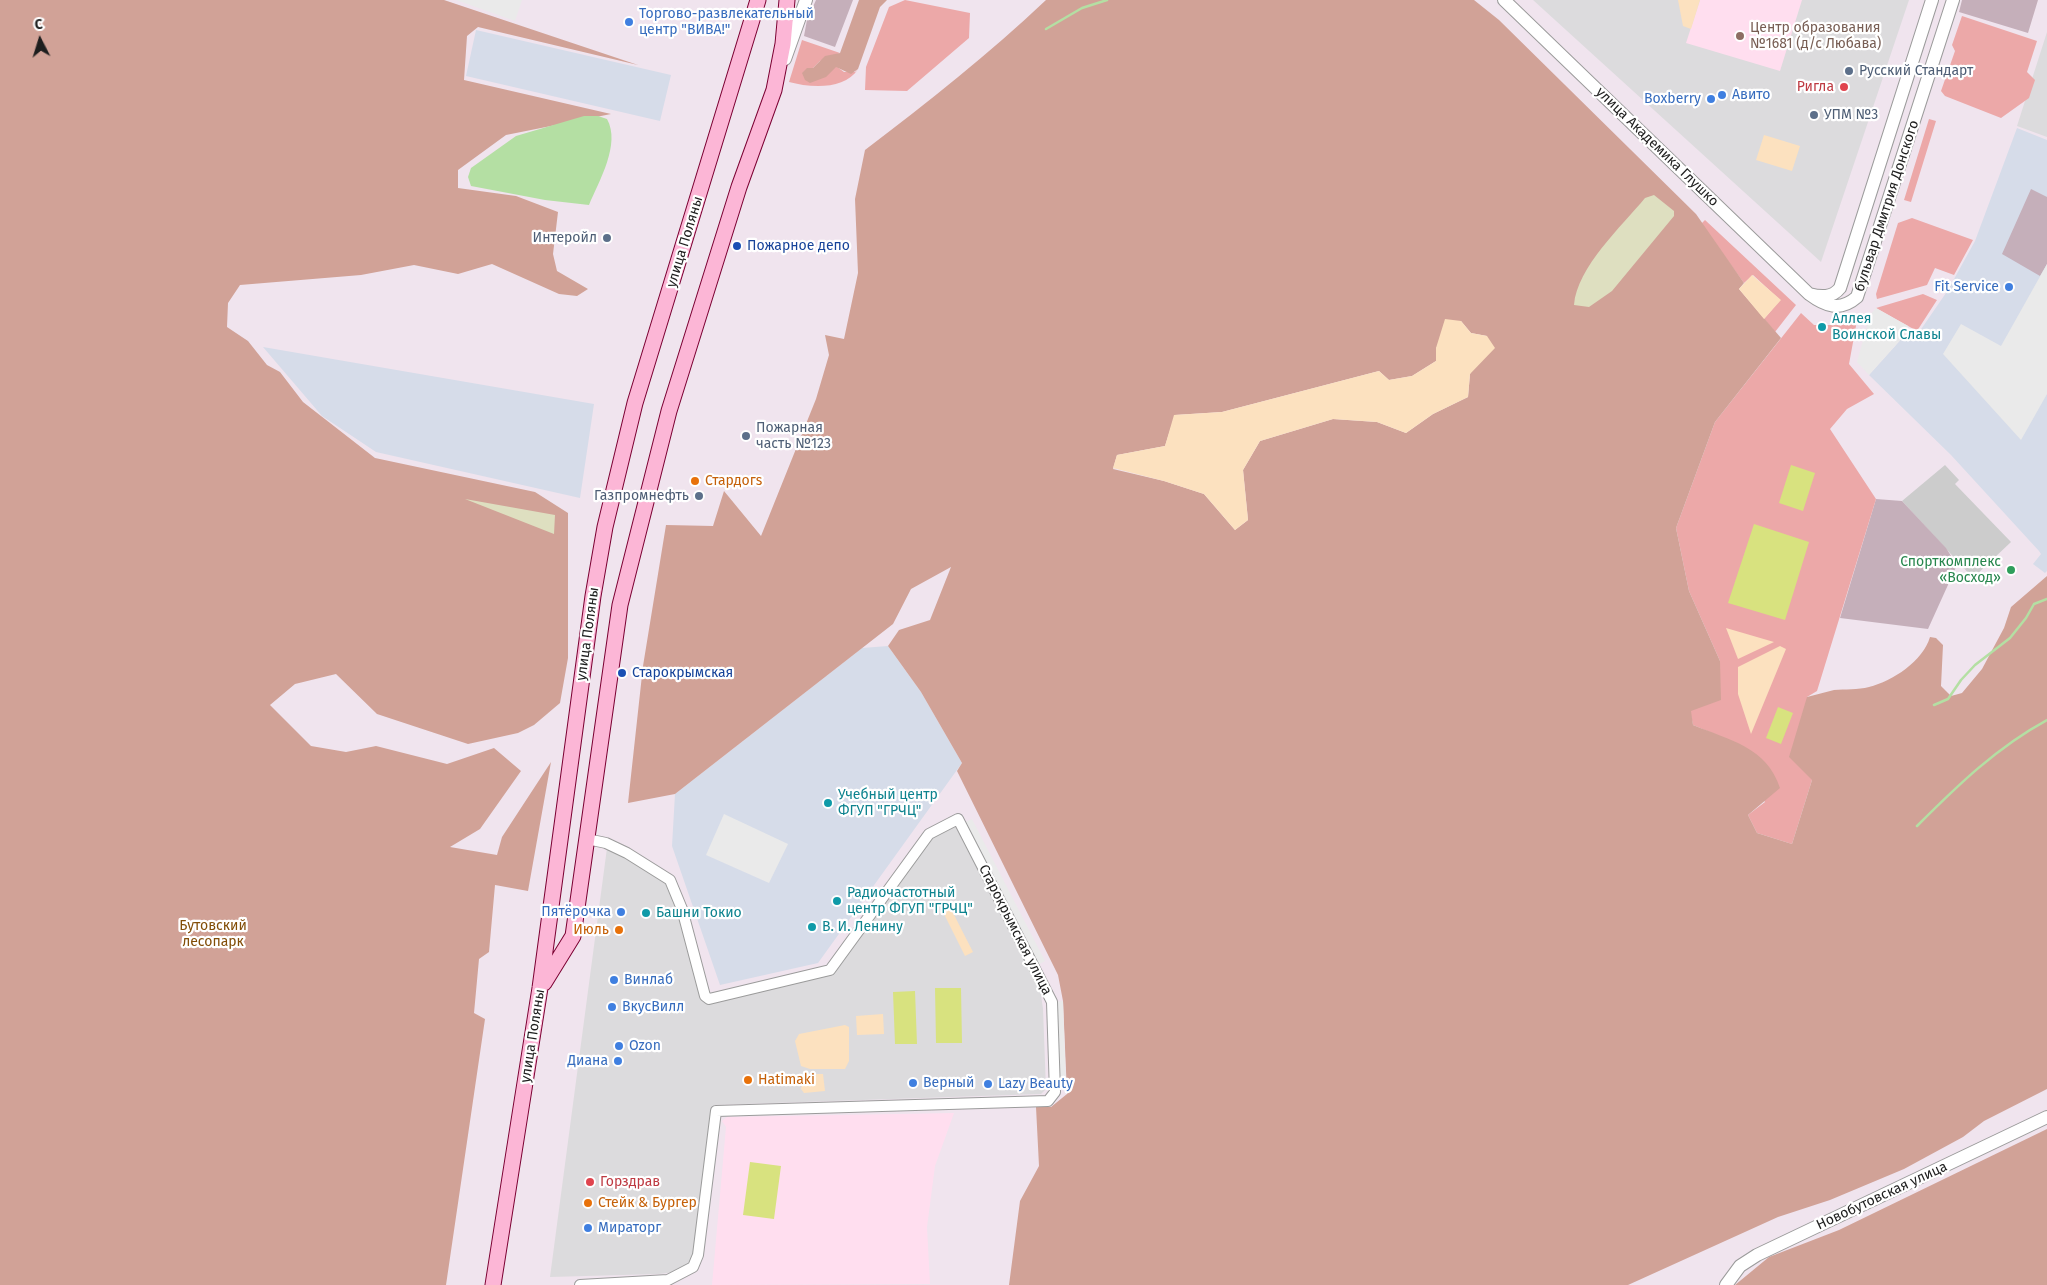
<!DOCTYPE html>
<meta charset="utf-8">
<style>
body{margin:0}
#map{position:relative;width:2047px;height:1285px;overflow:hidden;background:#f0e4ee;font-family:"Fira Sans",sans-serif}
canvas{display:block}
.north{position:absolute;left:15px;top:15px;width:50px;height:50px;-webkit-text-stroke:4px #fff;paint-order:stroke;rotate:355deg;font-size:14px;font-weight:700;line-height:20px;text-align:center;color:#1e1e1e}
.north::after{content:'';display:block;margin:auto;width:18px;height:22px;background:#1e1e1e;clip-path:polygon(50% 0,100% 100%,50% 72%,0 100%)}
</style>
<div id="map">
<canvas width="2047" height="1285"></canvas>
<div class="north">С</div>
</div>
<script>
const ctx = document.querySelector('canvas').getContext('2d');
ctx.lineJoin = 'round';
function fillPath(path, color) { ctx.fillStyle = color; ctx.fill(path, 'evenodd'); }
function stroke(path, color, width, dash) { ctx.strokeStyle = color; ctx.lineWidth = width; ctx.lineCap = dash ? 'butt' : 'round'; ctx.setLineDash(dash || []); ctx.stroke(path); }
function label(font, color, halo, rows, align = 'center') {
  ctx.font = font + ' "Fira Sans",sans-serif'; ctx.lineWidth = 4.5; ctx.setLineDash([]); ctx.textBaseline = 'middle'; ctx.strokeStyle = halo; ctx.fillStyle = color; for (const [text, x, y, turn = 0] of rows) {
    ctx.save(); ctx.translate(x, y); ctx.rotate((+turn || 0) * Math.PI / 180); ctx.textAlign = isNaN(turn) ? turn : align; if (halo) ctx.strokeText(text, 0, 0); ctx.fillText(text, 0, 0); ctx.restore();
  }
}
const residential = new Path2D(`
 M 1533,0 L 1909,0 L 1821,262 Z
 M 2047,32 L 2047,137 L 2017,126 Z
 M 955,826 L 1040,988 L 1043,1009 L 1046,1089 L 1041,1094 L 714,1105 L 694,1257 L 689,1264 L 675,1272 L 659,1274 L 550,1277 L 607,848 L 645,862 L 672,888 L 705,1001 L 832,972 L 927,838 L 950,827 Z`);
const industrial = new Path2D(`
 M 476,30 L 671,75 L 660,121 L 466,76 Z
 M 2017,128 L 2047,140 L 2047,571 L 2045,573 L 2033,564 L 2041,554 L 2039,551 L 1951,455 L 1869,375 L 1904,336 L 1913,341 L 1948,290 L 1975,241 Z
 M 263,347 L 594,404 L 580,498 L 376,452 L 322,416 Z
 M 888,646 L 921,692 L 962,763 L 818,963 L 720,985 L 672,846 L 675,794 L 862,648 Z`);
const education = new Path2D(`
 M 1700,0 L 1802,0 L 1780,71 L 1686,43 Z
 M 954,1113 L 935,1166 L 927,1227 L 930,1284 L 712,1285 L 726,1127 L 722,1121 L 727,1117 Z`);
const religious = new Path2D(`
 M 1945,465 L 1959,480 L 1955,484 L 2011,542 L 1973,578 L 1902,501 Z`);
const construction = new Path2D(`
 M 816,0 L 853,0 L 835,47 L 804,36 L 807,20 Z
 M 1962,0 L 2038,0 L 2028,33 L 1959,12 Z
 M 2031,189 L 2047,197 L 2047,264 L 2040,276 L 2002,254 Z
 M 1876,499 L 1902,501 L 1946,548 L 1957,565 L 1928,629 L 1840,618 Z`);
const grass = new Path2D(`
 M 905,0 L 970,13 L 969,38 L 907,91 L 865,90 L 866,67 L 889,7 Z
 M 1962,16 L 2037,41 L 2027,72 L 2035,80 L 2029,98 L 2001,118 L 1945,96 L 1941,91 L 1955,51 L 1952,45 Z
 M 802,40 L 840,53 L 820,61 L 813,68 L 807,68 L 830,70 L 836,66 L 844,72 L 855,72 L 858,69 C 845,90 811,88 789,82 Z
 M 1929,119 L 1936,121 L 1911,202 L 1904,200 Z
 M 1912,218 L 1973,240 L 1954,275 L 1935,268 L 1927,285 L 1877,299 L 1876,294 L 1898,223 Z
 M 1705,220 L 1796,305 L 1775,332 L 1764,319 L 1780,300 L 1753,275 L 1744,283 L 1701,224 Z
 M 1923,294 L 1937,300 L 1917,331 L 1876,308 Z
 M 1801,313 L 1814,325 L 1840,325 L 1850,320 L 1854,322 L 1856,326 L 1849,364 L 1874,394 L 1847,409 L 1830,429 L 1876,499 L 1817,691 L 1807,697 L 1812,780 L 1792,844 L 1757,833 L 1748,815 L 1765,802 L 1719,736 L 1693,725 L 1690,711 L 1720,661 L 1689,591 L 1676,528 L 1715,422 Z`);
const forest = new Path2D(`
 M 0,0 L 444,0 L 638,65 L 478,27 L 467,36 L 464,80 L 611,114 L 506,135 L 458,170 L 458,188 L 516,196 L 558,212 L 553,254 L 557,271 L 588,289 L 577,296 L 559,294 L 492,264 L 458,274 L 414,265 L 361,275 L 240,285 L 228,303 L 227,327 L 248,341 L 267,365 L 280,372 L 303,402 L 375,458 L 535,492 L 568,513 L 568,658 L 560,703 L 534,725 L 518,733 L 468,744 L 377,714 L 336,674 L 295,684 L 270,705 L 311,746 L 346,752 L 376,746 L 447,764 L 494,748 L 521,771 L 480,829 L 450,847 L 497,855 L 502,837 L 551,762 L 528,891 L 495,885 L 489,952 L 479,959 L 474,1013 L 485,1019 L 446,1285 L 0,1285 Z
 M 859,0 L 887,0 L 880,7 L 858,69 L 851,74 L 836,67 L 826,77 L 810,83 L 805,80 L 802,73 L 807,68 L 813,68 L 825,56 L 840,53 Z
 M 1046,0 L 1474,0 L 1499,20 L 1696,214 L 1744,283 L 1739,289 L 1781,338 L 1715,422 L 1676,528 L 1689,591 L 1720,661 L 1721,700 L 1691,711 L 1693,725 C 1729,740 1767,747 1780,788 L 1748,815 L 1757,833 L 1792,844 L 1812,780 L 1789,757 L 1807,697 C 1816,695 1825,692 1834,690 C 1845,689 1858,690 1869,687 C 1893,681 1923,661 1930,637 L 1936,638 L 1943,645 L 1941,686 L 1951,696 L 1962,693 L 1982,669 L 2004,628 L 2011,607 L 2047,576 L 2047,1089 L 1984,1121 L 1963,1137 L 1904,1169 L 1830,1200 L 1778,1217 L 1628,1285 L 1009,1285 L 1020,1201 L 1039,1166 L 1036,1107 L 1051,1107 L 1067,1094 L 1063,1001 L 1058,975 L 957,771 L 962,763 L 921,692 L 888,646 L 899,630 L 930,620 L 951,567 L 911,589 L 893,624 L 675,794 L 628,803 L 643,666 L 666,525 L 713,526 L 724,491 L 761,536 L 816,399 L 829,355 L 825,335 L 844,339 L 858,273 L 855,199 L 865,150 C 928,102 989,54 1046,0 ZM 1461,321 L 1471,333 L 1487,336 L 1470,374 L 1468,397 L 1433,414 L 1406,433 L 1377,422 L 1333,419 L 1260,441 L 1243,470 L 1248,520 L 1235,530 L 1204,494 L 1164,481 L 1113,469 L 1117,455 L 1165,446 L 1175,415 L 1222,412 L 1379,371 L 1389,380 L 1412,376 L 1436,361 L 1436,348 Z
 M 2047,1129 L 2047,1285 L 1735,1285 L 1769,1257 L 1839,1230 Z`);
const wetland = new Path2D(`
 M 1654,195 L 1674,211 L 1674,216 L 1612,291 L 1589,307 L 1574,305 C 1577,267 1622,226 1645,198 Z
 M 465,499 L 555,515 L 554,534 Z`);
const park = new Path2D(`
 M 1678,0 L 1700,0 L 1691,29 L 1683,26 Z
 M 1764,135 L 1800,146 L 1792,171 L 1756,160 Z
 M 1752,275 L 1781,300 L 1764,319 L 1739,289 Z
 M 1445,319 L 1461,321 L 1471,333 L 1487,336 L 1495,348 L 1470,374 L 1468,397 L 1433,414 L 1406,433 L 1377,422 L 1333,419 L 1260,441 L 1243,470 L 1248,520 L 1235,530 L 1204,494 L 1164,481 L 1113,468 L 1117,455 L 1165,446 L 1174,415 L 1222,412 L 1379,371 L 1389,380 L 1412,376 L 1436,361 L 1436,348 Z
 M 1726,628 L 1774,642 L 1738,659 Z
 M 1780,646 L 1786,649 L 1751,734 L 1738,694 L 1738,667 Z
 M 948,903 L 973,952 L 965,956 L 940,906 Z
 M 883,1014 L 884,1034 L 857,1035 L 856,1016 Z
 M 845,1025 L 849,1027 L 849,1061 L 845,1069 L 810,1069 L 801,1066 L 795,1041 L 799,1034 Z
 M 804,1074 L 823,1074 L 825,1091 L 804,1093 L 801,1089 Z`);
const pitch = new Path2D(`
 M 1791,465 L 1815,473 L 1803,511 L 1779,503 Z
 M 1754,524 L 1809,542 L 1785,620 L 1728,603 Z
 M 1778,707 L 1793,713 L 1781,744 L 1766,738 Z
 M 935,988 L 961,988 L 962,1043 L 936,1043 Z
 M 915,991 L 917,1044 L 895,1044 L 893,992 Z
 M 750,1162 L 781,1166 L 774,1219 L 743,1215 Z`);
const parking = new Path2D(`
 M 456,0 L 522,0 L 515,21 Z
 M 2047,264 L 2047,394 L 2021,440 L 1943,354 L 1961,324 L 2001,346 Z
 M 1876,308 L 1908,326 L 1904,336 L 1869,375 L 1857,362 L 1870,315 Z
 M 724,814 L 788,844 L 769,883 L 706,855 Z
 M 972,819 L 1045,961 L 1034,967 L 961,824 Z
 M 1063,1001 L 1066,1084 L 1055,1083 L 1052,1002 Z`);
const water = new Path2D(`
 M 584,116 L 598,116 L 607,119 C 621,144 599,181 589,205 L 545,200 L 471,186 L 468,177 L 471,168 L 516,136 Z`);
const stream = new Path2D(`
 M 1046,29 L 1082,8 L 1107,0
 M 1934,705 L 1948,699 L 1961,680 L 1975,665 L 2010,638 L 2026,618 L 2034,604 L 2047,599
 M 1917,826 C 1957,786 1997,747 2047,720`);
const minor = new Path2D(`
 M 580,1285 L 668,1280 L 693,1267 L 698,1255 L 716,1111 L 1048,1101 L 1055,1092 L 1052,1002 L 958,819 L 929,834 L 830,970 L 709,999 L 705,996 L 682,909 L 670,880 L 627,853 L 606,843 L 587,839`);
const tertiary = new Path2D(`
 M 1504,0 L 1809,294 C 1825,306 1840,312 1857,297 L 1953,0
 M 785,59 L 806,0
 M 1809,294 C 1821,297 1832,298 1840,288 L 1932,0
 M 1726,1285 L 1740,1266 L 1757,1255 L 2047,1117`);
const secondary = new Path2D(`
 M 544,983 L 573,936 L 620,605 L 669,411 L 739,187 L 774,90 L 783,44 L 787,0
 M 493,1285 L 540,988 L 593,596 L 605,527 L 635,403 L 758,0`);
const markers = [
 [629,22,5,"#3f7fe0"],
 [1740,36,5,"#8d6e63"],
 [1849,71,5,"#5c6f8a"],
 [1844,87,5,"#e0444e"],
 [1722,95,5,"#3f7fe0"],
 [1711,99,5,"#3f7fe0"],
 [1814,115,5,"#5c6f8a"],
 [607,238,5,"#5c6f8a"],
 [737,246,5,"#1a4fb4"],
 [2009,287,5,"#3f7fe0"],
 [1822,327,5,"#0f9aa8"],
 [746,436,5,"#5c6f8a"],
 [695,481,5,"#e8710a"],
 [699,496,5,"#5c6f8a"],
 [2011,570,5,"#2e9e5b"],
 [622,673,5,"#1a4fb4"],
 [828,803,5,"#0f9aa8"],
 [837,901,5,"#0f9aa8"],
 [621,912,5,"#3f7fe0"],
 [646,913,5,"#0f9aa8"],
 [812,927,5,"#0f9aa8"],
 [619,930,5,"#e8710a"],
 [614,980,5,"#3f7fe0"],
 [612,1007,5,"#3f7fe0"],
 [619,1046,5,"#3f7fe0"],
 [618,1061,5,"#3f7fe0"],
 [748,1080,5,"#e8710a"],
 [913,1083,5,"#3f7fe0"],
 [988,1084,5,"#3f7fe0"],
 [590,1182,5,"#e0444e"],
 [588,1203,5,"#e8710a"],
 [588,1228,5,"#3f7fe0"]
];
const shopNames = [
 ["Торгово-развлекательный",639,14],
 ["центр \"ВИВА!\"",639,30],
 ["Авито",1732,95],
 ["Boxberry",1701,99,"right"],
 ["Fit Service",1999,287,"right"],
 ["Пятёрочка",611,912,"right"],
 ["Винлаб",624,980],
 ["ВкусВилл",622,1007],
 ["Ozon",629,1046],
 ["Диана",608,1061,"right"],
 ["Верный",923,1083],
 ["Lazy Beauty",998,1084],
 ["Мираторг",598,1228]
];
const educationNames = [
 ["Центр образования",1750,28],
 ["№1681 (д/с Любава)",1750,44]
];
const serviceNames = [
 ["Русский Стандарт",1859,71],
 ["УПМ №3",1824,115],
 ["Интеройл",597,238,"right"],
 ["Пожарная",756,428],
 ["часть №123",756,444],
 ["Газпромнефть",689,496,"right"]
];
const healthNames = [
 ["Ригла",1834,87],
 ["Горздрав",600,1182,"left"]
];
const streetNames = [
 ["улица Академика Глушко",1657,147,44],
 ["бульвар Дмитрия Донского",1887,206,-72],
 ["улица Поляны",685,242,-73],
 ["улица Поляны",588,634,-82],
 ["Старокрымская улица",1015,930,63],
 ["улица Поляны",533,1036,-81],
 ["Новобутовская улица",1882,1196,-25]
];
const transitNames = [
 ["Пожарное депо",747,246],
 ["Старокрымская",632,673]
];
const cultureNames = [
 ["Аллея",1832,319],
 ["Воинской Славы",1832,335],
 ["Учебный центр",838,795],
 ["ФГУП \"ГРЧЦ\"",838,811],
 ["Радиочастотный",847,893],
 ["центр ФГУП \"ГРЧЦ\"",847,909],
 ["Башни Токио",656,913],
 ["В. И. Ленину",822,927]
];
const foodNames = [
 ["Стардогs",705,481],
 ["Июль",609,930,"right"],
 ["Hatimaki",758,1080],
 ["Стейк & Бургер",598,1203]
];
const leisureNames = [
 ["Спорткомплекс",2001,562],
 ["«Восход»",2001,578]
];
const parkNames = [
 ["Бутовский",213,926],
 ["лесопарк",213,942]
];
fillPath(residential, '#dcdbdd');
fillPath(industrial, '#d6dce9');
fillPath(education, '#ffdeef');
fillPath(religious, '#ccc');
fillPath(construction, '#c5afba');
fillPath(grass, '#eca8a8');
fillPath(forest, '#d1a297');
fillPath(wetland, '#dedfc0');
fillPath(park, '#fce1bf');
fillPath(pitch, '#d8e27f');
fillPath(parking, '#eaeaea');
fillPath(water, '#b4dfa3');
stroke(stream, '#b4dfa3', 2.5);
stroke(minor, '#9b9b9b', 12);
stroke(tertiary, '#9b9b9b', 14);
stroke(secondary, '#7b0032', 17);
stroke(minor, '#fff', 10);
stroke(tertiary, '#fff', 12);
stroke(secondary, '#fcb6d6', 15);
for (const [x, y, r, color] of markers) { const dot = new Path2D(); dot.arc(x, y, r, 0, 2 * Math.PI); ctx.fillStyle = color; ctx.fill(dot); stroke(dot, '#fff', 2); }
label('14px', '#366cbe', '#fff', shopNames, 'left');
label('14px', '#785e54', '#fff', educationNames, 'left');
label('14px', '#4e5e75', '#fff', serviceNames, 'left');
label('14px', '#be3a42', '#fff', healthNames, 'right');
label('14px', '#1e1e1e', '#fff', streetNames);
label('14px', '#164399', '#fff', transitNames, 'left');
label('14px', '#0d838f', '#fff', cultureNames, 'left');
label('14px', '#c56008', '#fff', foodNames, 'left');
label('14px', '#27864d', '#fff', leisureNames, 'right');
label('14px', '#824d07', '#fff', parkNames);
</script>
